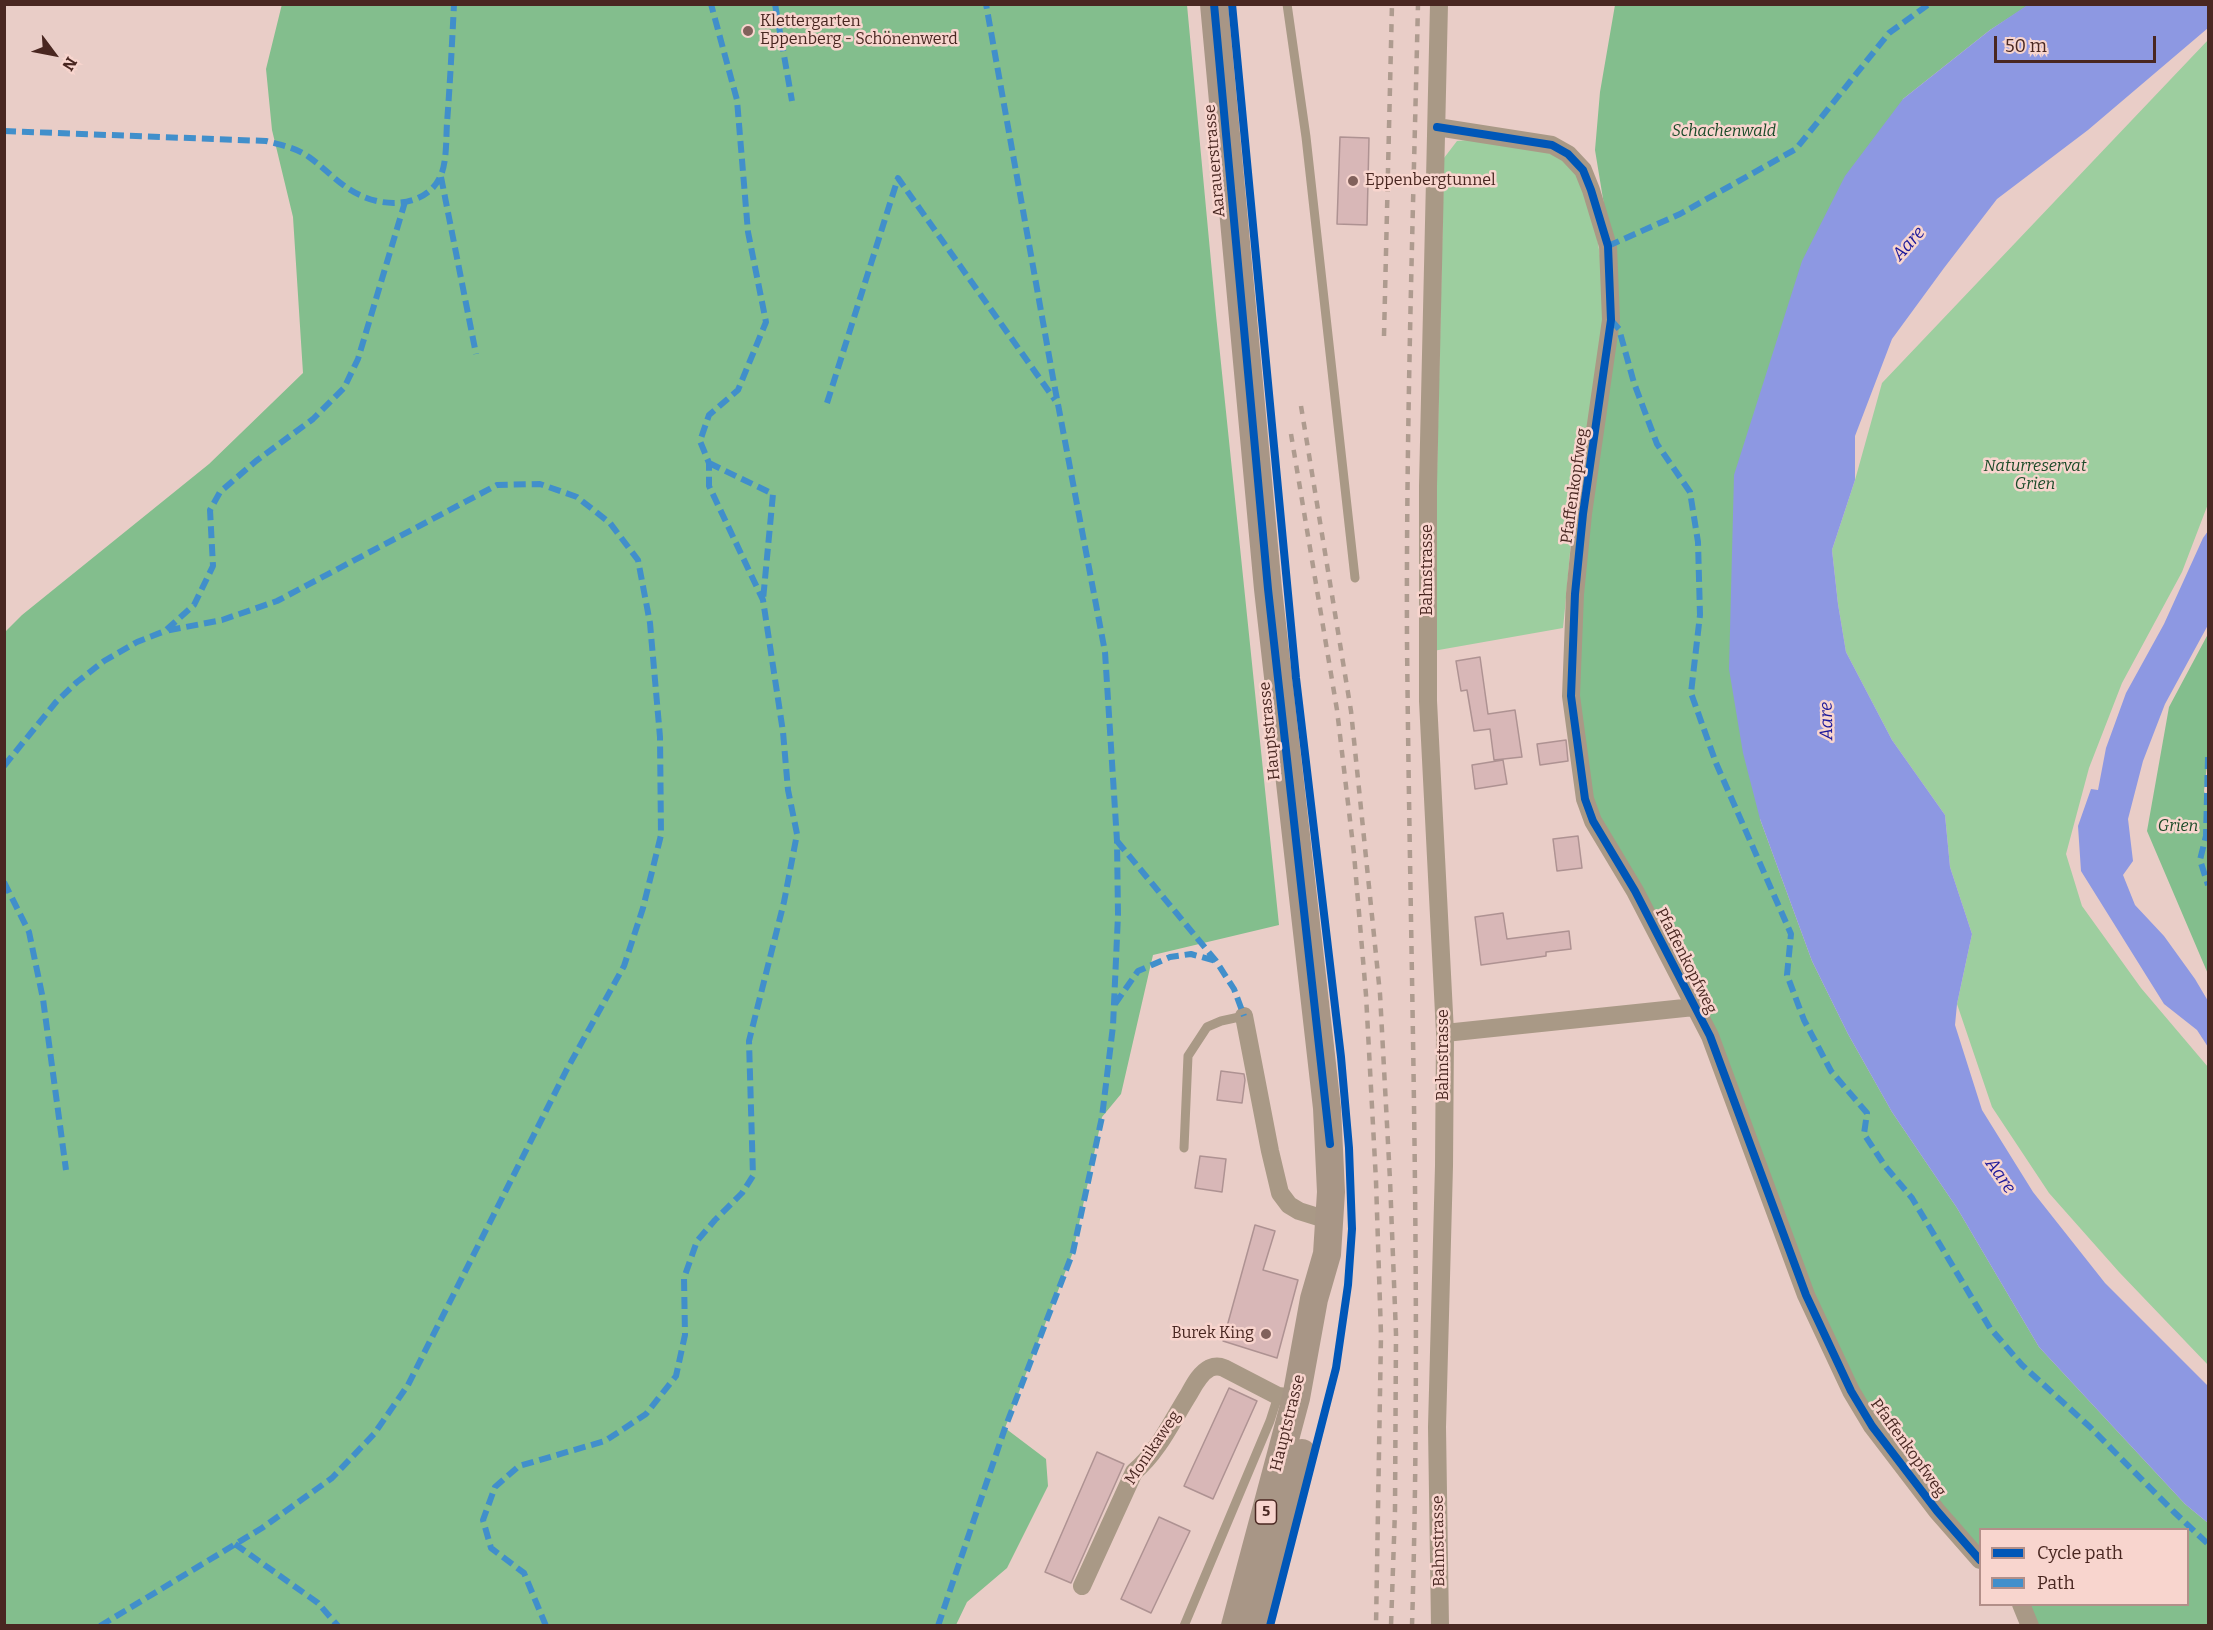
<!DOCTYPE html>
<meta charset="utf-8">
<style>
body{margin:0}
#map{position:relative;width:2213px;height:1630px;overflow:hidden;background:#e9cdc7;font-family:Bitter,serif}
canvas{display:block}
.frame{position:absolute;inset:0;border:6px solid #492721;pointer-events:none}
.legend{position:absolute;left:1979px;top:1528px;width:210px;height:78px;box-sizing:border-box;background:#f8d5ce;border:2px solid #b28f89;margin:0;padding:8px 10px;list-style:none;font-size:18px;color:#492721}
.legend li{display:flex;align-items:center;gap:12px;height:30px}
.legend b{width:30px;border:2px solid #b28f89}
.north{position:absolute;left:24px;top:24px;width:60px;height:60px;-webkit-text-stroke:4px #f8d5ce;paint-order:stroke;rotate:122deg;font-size:16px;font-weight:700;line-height:24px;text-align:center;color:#492721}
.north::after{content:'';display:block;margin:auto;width:21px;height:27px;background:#492721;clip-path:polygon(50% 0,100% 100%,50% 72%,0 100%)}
.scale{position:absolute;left:1994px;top:36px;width:162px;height:27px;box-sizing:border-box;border:3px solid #492721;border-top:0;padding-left:8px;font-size:18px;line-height:21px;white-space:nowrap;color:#492721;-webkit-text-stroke:4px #f8d5ce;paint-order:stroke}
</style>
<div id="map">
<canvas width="2213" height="1630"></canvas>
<div class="frame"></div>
<ul class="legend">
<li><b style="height:8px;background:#0057b8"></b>Cycle path</li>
<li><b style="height:8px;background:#418fcb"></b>Path</li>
</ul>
<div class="north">N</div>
<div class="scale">50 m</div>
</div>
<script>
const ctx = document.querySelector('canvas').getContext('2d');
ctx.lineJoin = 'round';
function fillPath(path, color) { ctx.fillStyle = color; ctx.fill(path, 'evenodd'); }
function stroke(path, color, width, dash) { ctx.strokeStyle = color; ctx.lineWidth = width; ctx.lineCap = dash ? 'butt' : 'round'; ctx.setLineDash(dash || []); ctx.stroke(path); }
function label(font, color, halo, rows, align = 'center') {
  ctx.font = font + ' Bitter,serif'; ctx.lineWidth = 5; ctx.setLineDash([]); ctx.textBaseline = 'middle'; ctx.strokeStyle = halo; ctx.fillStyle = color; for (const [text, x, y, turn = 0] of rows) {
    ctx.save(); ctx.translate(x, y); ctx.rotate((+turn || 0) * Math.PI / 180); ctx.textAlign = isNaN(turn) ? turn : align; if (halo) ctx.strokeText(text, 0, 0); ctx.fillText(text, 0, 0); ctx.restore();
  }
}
const green = new Path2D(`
 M 2208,40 L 2208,504 L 2182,572 L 2122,683 L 2089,768 L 2066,854 L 2082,906 L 2141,988 L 2208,1067 L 2208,1365 L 2119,1272 L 2049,1193 L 1992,1107 L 1957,1004 L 1972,934 L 1950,867 L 1945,815 L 1892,740 L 1846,652 L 1838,604 L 1832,550 L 1855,480 L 1882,383 Z
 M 1479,139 C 1504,144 1551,146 1569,164 C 1599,195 1609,307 1604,349 C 1600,386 1586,423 1580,460 C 1572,515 1569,572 1563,628 L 1433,651 L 1444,158 L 1457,141 Z`);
const forest = new Path2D(`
 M 282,4 L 1187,5 L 1216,315 L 1279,925 L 1153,955 L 1121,1094 L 1102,1117 L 1073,1252 L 1005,1428 L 1046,1459 L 1048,1486 L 1007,1568 L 967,1602 L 956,1625 L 5,1625 L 5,632 L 22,615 L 209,464 L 303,373 L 293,217 L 272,130 L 266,69 Z
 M 1615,5 L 2029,5 L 1990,30 L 1903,99 L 1760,819 L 1812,961 L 1848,1034 L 1892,1112 L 1957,1208 L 2039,1347 L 2185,1504 L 2208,1523 L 2208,1625 L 2030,1625 L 2021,1605 L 2188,1604 L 2188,1530 L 1980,1530 L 1980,1560 L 1851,1391 L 1710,1036 L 1602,825 L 1592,796 L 1579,702 L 1577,639 L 1615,272 L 1595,150 L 1600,92 Z
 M 2208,634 L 2208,756 L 2204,791 L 2208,805 L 2208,974 L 2147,831 L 2169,707 Z`);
const water = new Path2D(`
 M 2029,4 L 2208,5 L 2208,28 L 2088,130 L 1997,199 L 1944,268 L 1892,339 L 1855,436 L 1855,480 L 1832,550 L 1838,604 L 1846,652 L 1892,740 L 1945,815 L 1950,867 L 1972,934 L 1957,1004 L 1955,1025 L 1982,1110 L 2033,1192 L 2105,1283 L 2208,1386 L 2208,1523 L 2185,1504 L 2039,1347 L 1957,1208 L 1892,1112 L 1848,1034 L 1812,961 L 1760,819 L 1743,753 L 1729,669 L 1734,475 L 1802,261 L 1845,176 L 1903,99 L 1990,30 Z
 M 2208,531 L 2208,625 L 2165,704 L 2143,761 L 2128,819 L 2133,861 L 2123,875 L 2135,905 L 2164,936 L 2195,979 L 2208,1001 L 2208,1047 L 2197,1030 L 2164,1004 L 2081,871 L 2078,826 L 2091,789 L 2098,790 L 2106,748 L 2126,693 L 2164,624 L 2203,538 Z`);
const building = new Path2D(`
 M 1340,137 L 1369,138 L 1367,225 L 1337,224 Z
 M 1480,657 L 1488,714 L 1515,710 L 1522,757 L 1494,760 L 1490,729 L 1474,731 L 1467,690 L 1461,691 L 1456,661 Z
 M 1566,740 L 1568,761 L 1540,765 L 1537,744 Z
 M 1503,760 L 1507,784 L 1475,789 L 1472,765 Z
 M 1578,836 L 1582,868 L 1557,871 L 1553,839 Z
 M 1503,913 L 1507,939 L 1569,931 L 1571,949 L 1546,952 L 1546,956 L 1481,965 L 1475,917 Z
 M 1221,1071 L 1244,1074 L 1245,1080 L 1242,1103 L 1217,1100 Z
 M 1200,1156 L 1226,1159 L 1222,1192 L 1195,1188 Z
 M 1255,1225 L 1275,1231 L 1263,1270 L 1298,1280 L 1277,1358 L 1223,1341 Z
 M 1229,1388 L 1257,1401 L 1213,1499 L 1184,1486 Z
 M 1097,1452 L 1124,1464 L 1071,1583 L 1045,1572 Z
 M 1159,1517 L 1190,1531 L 1151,1613 L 1121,1599 Z`);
const service = new Path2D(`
 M 1287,4 L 1306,137 L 1355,578
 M 1184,1148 L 1188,1056 L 1207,1027 L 1221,1021 L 1244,1016
 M 1184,1626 L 1270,1421 L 1278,1396`);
const minor = new Path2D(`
 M 1439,4 L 1428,486 L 1428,701 L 1445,1033 L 1444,1166 L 1437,1427 L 1440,1626
 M 1437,127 L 1552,145 L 1568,154 L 1583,170 L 1591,190 L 1608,246 L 1611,320 L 1583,514 L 1575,594 L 1571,696 L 1585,799 L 1593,821 L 1635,891 L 1710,1036 L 1806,1295 L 1851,1391 L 1872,1426 L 1937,1511 L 1980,1560
 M 1244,1016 L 1270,1151 L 1280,1193 L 1289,1205 L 1299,1211 L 1331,1221
 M 1445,1033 L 1694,1007
 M 1082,1586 L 1134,1472 C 1158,1452 1172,1421 1189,1394 C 1194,1385 1200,1373 1210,1368 C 1215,1366 1219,1366 1224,1368 L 1278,1396 L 1296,1398
 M 2021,1604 L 2030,1626`);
const primary = new Path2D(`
 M 1214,4 L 1268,589 L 1327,1108 L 1331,1192 L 1327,1254 L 1314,1299 L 1296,1398 L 1235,1626
 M 1257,1626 L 1302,1453`);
const rail = new Path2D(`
 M 1384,336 L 1392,4
 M 1301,406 L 1351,711 L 1380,994 L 1390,1180 L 1396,1334 L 1395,1510 L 1391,1626
 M 1291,434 L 1337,710 L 1354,854 L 1366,995 L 1376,1181 L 1381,1335 L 1376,1626
 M 1412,1626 C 1422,1297 1410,968 1407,640 C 1406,428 1413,216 1418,4`);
const quiet = new Path2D(`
 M 775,4 L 792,101
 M 4,131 L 266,141 C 281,145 297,148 309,157 C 326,169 340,186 360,195 C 385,208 426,207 440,177 C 447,164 446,138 447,123 C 450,84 452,44 454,4
 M 441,177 L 476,354
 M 1608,246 L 1680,214 L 1796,149 L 1889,33 L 1929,4
 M 1611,320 L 1619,329 L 1634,383 L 1657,444 L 1690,492 L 1698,542 L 1700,615 L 1691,693 L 1716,763 L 1791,934 L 1787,975 L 1804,1020 L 1831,1071 L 1867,1113 L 1864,1134 L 1885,1166 L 1912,1198 L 1990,1328 L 2022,1365 L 2090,1427 L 2173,1511 L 2208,1544
 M 827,403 L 898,178 L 1055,400
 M 709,463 L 773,494 L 763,600
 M 2208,757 L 2206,836 L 2200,860 L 2208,885
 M 4,766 L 56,702 L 77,682 L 104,661 L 137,642 L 165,631 L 194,605 L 213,566 L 210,510 L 220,492 L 256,461 L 313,419 L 344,388 L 358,359 L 405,202
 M 1117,841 L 1216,961 L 1234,989 L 1244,1016
 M 4,882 L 29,932 L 43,999 L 66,1170
 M 1115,1004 L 1138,971 L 1170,957 L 1191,954 L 1216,961
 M 235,1544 L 318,1603 L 338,1626
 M 100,1626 L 262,1528 L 332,1478 L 374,1434 L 408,1385 L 566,1071 L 624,966 L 643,908 L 661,835 L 660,737 L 650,623 L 638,560 L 610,523 L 577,497 L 540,484 L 497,485 L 277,601 L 222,620 L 165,631
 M 546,1626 L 524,1573 L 491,1548 L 483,1520 L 495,1487 L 519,1466 L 605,1441 L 646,1414 L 676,1376 L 685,1335 L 684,1278 L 697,1241 L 715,1220 L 742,1193 L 753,1176 L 749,1041 L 784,902 L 797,834 L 788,790 L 783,732 L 763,600 L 709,486 L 709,463 L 700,441 L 709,415 L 738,390 L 766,322 L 748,232 L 737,100 L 711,4
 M 938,1626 L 1005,1428 L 1073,1252 L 1102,1117 L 1113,1026 L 1118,915 L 1117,841 L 1105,652 L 1053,378 L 986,4`);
const cycleway = new Path2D(`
 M 1214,4 L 1268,589 L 1330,1144
 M 1232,4 L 1296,678 L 1341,1057 L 1349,1148 L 1352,1229 L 1348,1285 L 1336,1368 L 1270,1626
 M 1437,127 L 1552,145 L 1568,154 L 1583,170 L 1591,190 L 1608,246 L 1611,320 L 1583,514 L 1575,594 L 1571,696 L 1585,799 L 1593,821 L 1635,891 L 1710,1036 L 1806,1295 L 1851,1391 L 1872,1426 L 1937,1511 L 1980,1560`);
const markers = [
 [748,31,6,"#81615b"],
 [1353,181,6,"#81615b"],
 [1266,1334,6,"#81615b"]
];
const shields = [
 [1266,1512,21]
];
const shieldNames = [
 ["5",1266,1512]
];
const poiNames = [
 ["Klettergarten",760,22],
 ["Eppenberg - Schönenwerd",760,40],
 ["Eppenbergtunnel",1365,181],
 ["Burek King",1254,1334,"right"]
];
const parkNames = [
 ["Schachenwald",1724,132],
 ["Naturreservat",2035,467],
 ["Grien",2035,485],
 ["Grien",2178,827]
];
const streetNames = [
 ["Aarauerstrasse",1215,161,-95],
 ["Pfaffenkopfweg",1575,486,-82],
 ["Bahnstrasse",1428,570,-90],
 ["Hauptstrasse",1270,731,-96],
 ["Pfaffenkopfweg",1686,961,63],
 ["Bahnstrasse",1444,1055,-90],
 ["Hauptstrasse",1288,1423,-76],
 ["Monikaweg",1153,1448,-56],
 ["Pfaffenkopfweg",1908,1448,54],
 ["Bahnstrasse",1439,1541,-91]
];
const waterNames = [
 ["Aare",1909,244,-48],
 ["Aare",1827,721,-91],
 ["Aare",2000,1176,55]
];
fillPath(green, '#9dce9f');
fillPath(forest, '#83be8d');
fillPath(water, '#8d98e2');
fillPath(building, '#d8b7b7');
stroke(building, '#ae9292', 1.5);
stroke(service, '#a99986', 9);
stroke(minor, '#a99986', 18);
stroke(primary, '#a89686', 28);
stroke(rail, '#ae9b8f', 4.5, [8, 8]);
stroke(quiet, '#418fcb', 6, [12, 6]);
stroke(cycleway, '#0057b8', 8);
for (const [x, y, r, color] of markers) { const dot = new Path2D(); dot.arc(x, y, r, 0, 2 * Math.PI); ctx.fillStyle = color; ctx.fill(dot); stroke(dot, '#f8d5ce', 2); }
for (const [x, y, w] of shields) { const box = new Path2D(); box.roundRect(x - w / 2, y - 12, w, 24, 4.5); ctx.fillStyle = '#f8d5ce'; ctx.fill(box); stroke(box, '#492721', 1.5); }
label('bold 15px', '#492721', null, shieldNames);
label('16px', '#492721', '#f8d5ce', poiNames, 'left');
label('italic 16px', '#1a4a28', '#f8d5ce', parkNames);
label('16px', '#492721', '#f8d5ce', streetNames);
label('italic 18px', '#1c189a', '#f8d5ce', waterNames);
</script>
